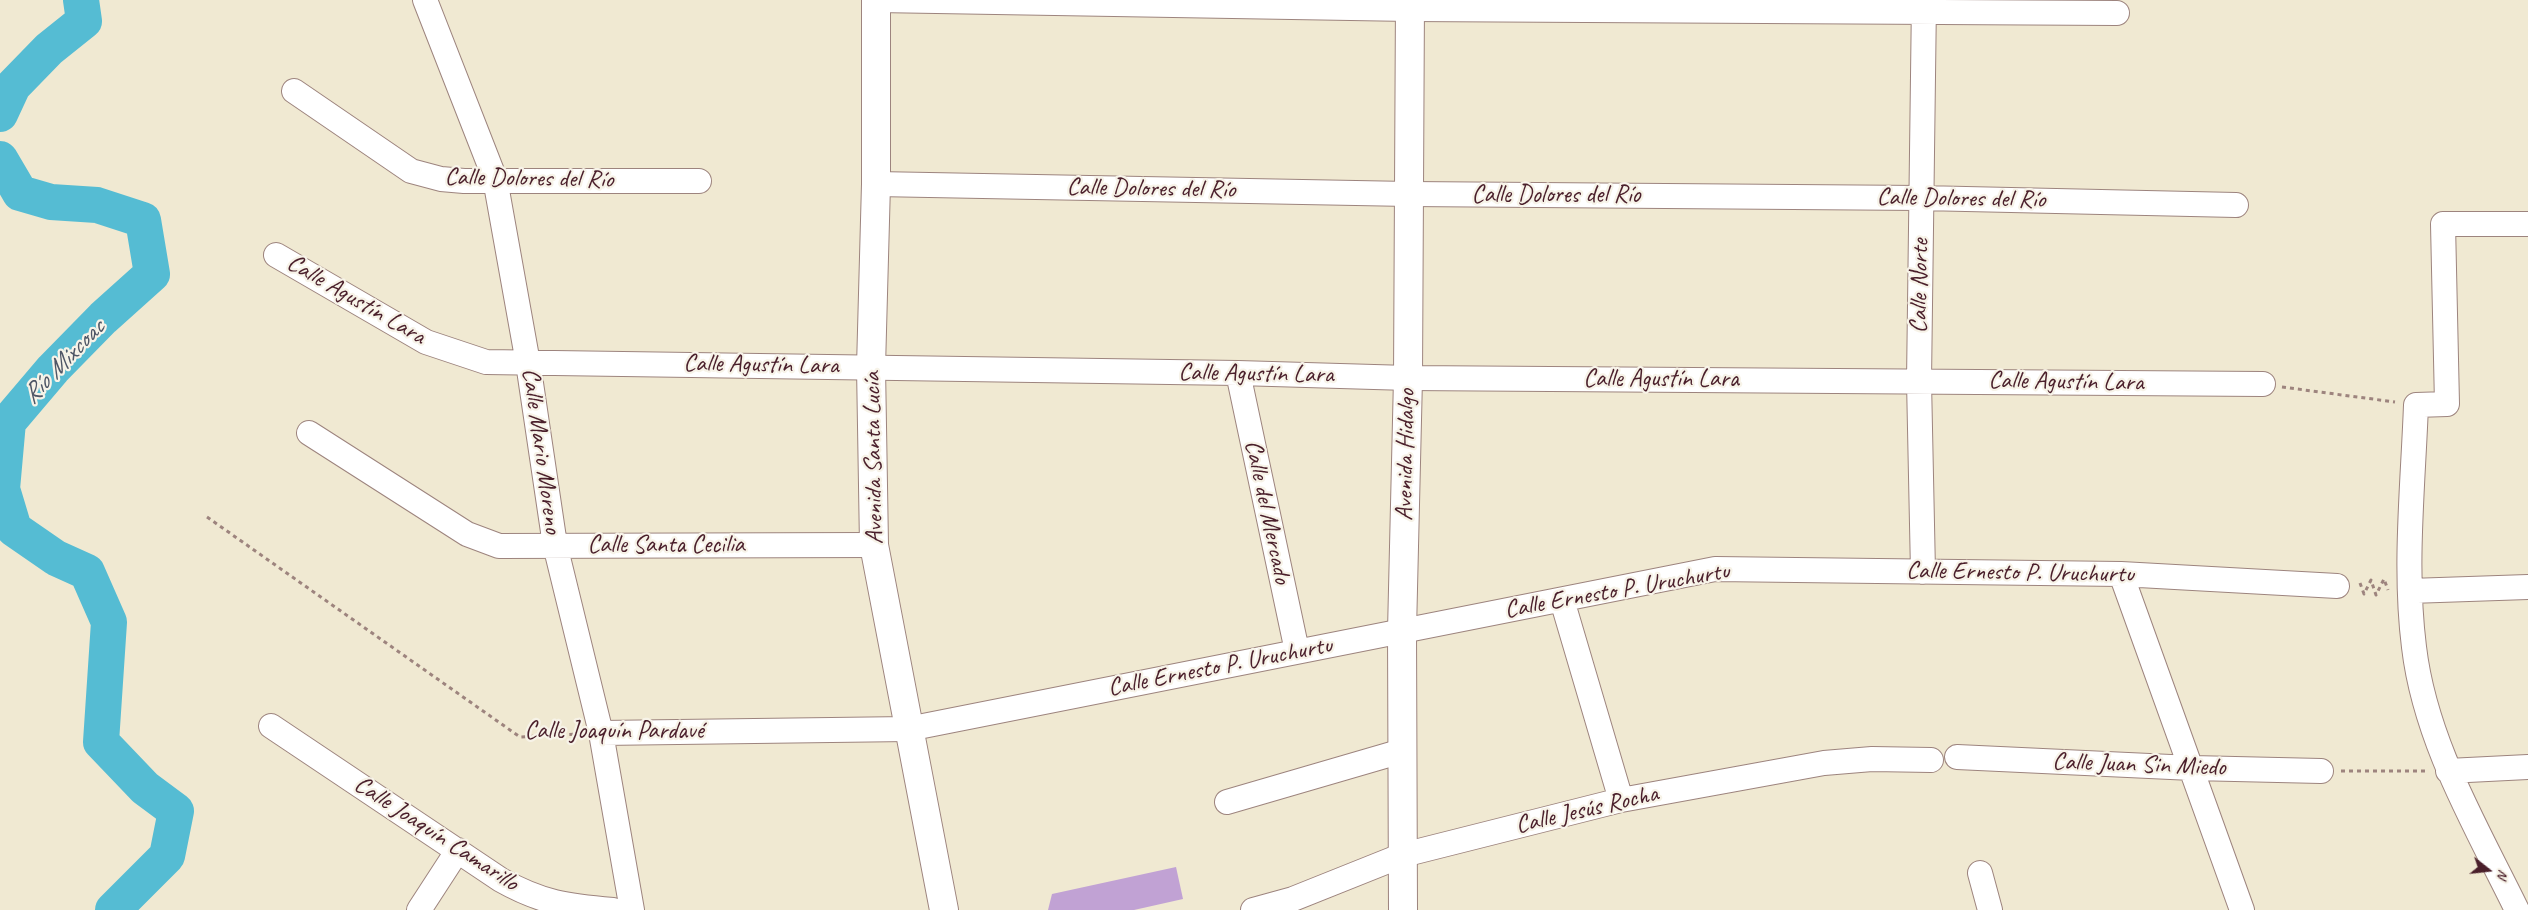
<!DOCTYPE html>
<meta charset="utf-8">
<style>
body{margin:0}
#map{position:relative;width:2528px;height:910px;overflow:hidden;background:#f0e9d2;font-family:Caveat,sans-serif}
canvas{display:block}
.north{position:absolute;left:2463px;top:845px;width:50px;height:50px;-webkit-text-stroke:4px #f7f3e8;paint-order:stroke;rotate:106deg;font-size:14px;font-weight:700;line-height:20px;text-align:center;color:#4a1f2b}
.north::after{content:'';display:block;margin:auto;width:18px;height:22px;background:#4a1f2b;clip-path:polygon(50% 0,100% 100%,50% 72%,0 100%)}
</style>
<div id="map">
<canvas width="2528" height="910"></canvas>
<div class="north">N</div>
</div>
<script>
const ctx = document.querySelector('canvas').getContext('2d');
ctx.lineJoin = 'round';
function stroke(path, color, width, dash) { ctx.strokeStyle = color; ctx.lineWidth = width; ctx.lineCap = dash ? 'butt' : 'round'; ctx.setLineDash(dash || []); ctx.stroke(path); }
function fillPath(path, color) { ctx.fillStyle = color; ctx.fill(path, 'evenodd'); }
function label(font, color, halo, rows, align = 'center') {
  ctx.font = font + ' Caveat,sans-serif'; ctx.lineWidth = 4.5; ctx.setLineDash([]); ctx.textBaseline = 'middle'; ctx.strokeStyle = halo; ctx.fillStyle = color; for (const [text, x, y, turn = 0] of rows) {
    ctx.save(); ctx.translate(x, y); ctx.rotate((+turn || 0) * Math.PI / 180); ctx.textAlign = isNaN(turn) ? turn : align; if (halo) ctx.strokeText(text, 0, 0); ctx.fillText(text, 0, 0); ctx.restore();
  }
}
const river = new Path2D(`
 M 0,114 L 13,86 L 49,49 L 84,21 L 81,0
 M 0,159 L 20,193 L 51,202 L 97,205 L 143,220 L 152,274 L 103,318 L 53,369 L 8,422 L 2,489 L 14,529 L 56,558 L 87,572 L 109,622 L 101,742 L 145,788 L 176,811 L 167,856 L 113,910`);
const building = new Path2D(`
 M 1176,867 L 1183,899 L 1134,910 L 1048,910 L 1052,894 Z`);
const path = new Path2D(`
 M 2282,387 L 2395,402
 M 207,517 L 520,737 L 580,734
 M 2360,583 L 2364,594 L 2371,580 L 2376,595 L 2384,579 L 2388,590
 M 2341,771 L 2428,771`);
const minor = new Path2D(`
 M 425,0 L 495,179 L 528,363 L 555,545 L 601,733 L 632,910
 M 877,0 L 1410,9 L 2117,13
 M 294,91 L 411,171 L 441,179 L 464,181 L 699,181
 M 876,184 L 1409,194 L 1921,198 L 2236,205
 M 276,255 L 426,342 L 486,362 L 1238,373 L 1408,378 L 2263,384
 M 1238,373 L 1297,651
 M 309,433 L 467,534 L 499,546 L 874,545
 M 1923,572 L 1919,381 L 1924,0
 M 2121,574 L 2242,910
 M 2410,591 L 2528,587
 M 1562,600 L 1621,800
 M 271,726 L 501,880 C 542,903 567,906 613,910
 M 601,733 L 908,729 L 1715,569 L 2121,574 L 2337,586
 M 1957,757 L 2192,768 L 2321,771
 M 2448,771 L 2528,767
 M 1227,802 L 1402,751
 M 1980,873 L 1990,910
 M 419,910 L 458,850
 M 1253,910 L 1293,899 L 1403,855 L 1621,800 L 1824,763 L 1872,759 L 1931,760
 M 2517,910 C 2476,826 2425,741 2414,647 C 2404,568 2413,485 2416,405 L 2447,404 L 2443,224 L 2528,224`);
const tertiary = new Path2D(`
 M 876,0 L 876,184 L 871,367 L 874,545 L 944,910
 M 1403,910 L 1402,631 L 1408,378 L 1410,0`);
const streetNames = [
 ["Calle Dolores del Río",529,179,1],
 ["Calle Dolores del Río",1151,189,1],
 ["Calle Dolores del Río",1556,195],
 ["Calle Dolores del Río",1961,199,1],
 ["Calle Norte",1920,286,-89],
 ["Calle Agustín Lara",356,300,30],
 ["Calle Agustín Lara",761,365,1],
 ["Calle Agustín Lara",1256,374,1],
 ["Calle Agustín Lara",1661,379],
 ["Calle Agustín Lara",2066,382,1],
 ["Calle Mario Moreno",541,451,82],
 ["Avenida Hidalgo",1406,455,-89],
 ["Avenida Santa Lucía",874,458,-91],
 ["Calle del Mercado",1267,512,78],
 ["Calle Santa Cecilia",666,545],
 ["Calle Ernesto P. Uruchurtu",2020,573,1],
 ["Calle Ernesto P. Uruchurtu",1617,591,-10],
 ["Calle Ernesto P. Uruchurtu",1220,667,-11],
 ["Calle Joaquín Pardavé",614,731],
 ["Calle Juan Sin Miedo",2139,765,2],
 ["Calle Jesús Rocha",1587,810,-13],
 ["Calle Joaquín Camarillo",436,834,33]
];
const waterNames = [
 ["Río Mixcoac",64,362,-46]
];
stroke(river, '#55bcd3', 36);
fillPath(building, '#c1a2d4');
stroke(minor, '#9d847e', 26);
stroke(tertiary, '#9d847e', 30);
stroke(path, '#9d847e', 3, [4, 4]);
stroke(minor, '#fff', 24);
stroke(tertiary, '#fff', 28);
label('25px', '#4a1f2b', '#f7f3e8', streetNames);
label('italic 26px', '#4e5666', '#f7f3e8', waterNames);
</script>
